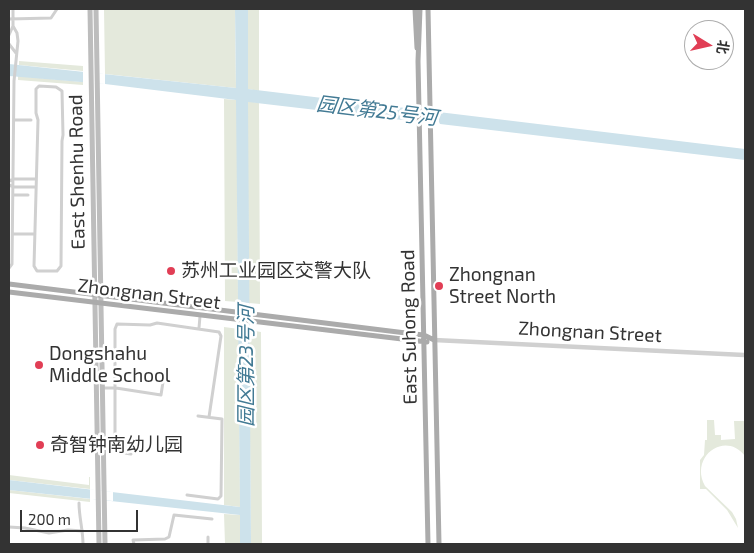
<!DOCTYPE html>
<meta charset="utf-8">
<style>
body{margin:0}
#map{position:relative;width:754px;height:553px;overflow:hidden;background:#fff;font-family:"Exo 2","Noto Sans SC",sans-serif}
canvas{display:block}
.frame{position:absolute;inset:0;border:10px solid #333;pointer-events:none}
.north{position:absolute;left:684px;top:20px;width:50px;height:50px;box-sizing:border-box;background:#fff;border:1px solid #adadad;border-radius:50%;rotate:99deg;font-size:14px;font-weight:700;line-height:20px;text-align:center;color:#333}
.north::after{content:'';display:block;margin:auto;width:18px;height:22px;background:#e13e55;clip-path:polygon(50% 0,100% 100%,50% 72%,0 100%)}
.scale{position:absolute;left:20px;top:510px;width:118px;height:22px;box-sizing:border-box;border:2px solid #333;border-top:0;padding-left:6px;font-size:15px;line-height:18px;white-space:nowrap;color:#333;-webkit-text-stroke:4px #fff;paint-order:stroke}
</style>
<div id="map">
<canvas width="754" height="553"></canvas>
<div class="frame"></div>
<div class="north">北</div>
<div class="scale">200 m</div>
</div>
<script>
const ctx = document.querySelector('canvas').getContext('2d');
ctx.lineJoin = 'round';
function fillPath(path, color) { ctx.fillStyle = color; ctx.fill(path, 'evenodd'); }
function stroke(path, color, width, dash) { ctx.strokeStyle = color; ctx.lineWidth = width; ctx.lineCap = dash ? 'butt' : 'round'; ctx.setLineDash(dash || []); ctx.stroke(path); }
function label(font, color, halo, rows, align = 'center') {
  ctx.font = font + ' "Exo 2","Noto Sans SC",sans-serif'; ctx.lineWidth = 5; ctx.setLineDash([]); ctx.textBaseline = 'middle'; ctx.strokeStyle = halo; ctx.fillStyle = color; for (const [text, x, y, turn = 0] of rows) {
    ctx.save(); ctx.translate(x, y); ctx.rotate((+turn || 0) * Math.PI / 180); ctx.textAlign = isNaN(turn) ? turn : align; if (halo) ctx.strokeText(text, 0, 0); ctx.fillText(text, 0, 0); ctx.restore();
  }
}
const green = new Path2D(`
 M 104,9 L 235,9 L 236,88 L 105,74 Z
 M 248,9 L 259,9 L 259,91 L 248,89 Z
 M 19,61 L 83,66 L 83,71 L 19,65 Z
 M 18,76 L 83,82 L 83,85 L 18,80 Z
 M 224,99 L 237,100 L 238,302 L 225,301 Z
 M 247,101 L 259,103 L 260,304 L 249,303 Z
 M 224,327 L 239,329 L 240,507 L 224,505 Z
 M 249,330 L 261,332 L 262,544 L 251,544 Z
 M 707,420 L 714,420 L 715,435 L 721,435 L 721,440 L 735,439 L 734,421 L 745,421 L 745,456 C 725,430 689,457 705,486 L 732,512 L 736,519 L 738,528 L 727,510 L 706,489 L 700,489 L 700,460 L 704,455 L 705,440 L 707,440 Z
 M 9,475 L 89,485 L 89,477 L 90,477 L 90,489 L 9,480 Z
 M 9,490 L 90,499 L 90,502 L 9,493 Z
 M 224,514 L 240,515 L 240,544 L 225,544 Z`);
const water = new Path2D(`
 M 235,9 L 248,9 L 248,89 L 745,149 L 745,160 L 440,124 L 439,122 L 414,119 L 412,119 L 411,121 L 248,102 L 251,544 L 240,544 L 240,515 L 9,490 L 9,480 L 240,507 L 236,100 L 105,84 L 9,76 L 9,64 L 236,88 Z`);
const pier = new Path2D(`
 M 83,71 L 105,74 L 105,84 L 83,83 Z
 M 411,109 L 439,112 L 439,122 L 411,119 Z
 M 238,302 L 249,303 L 249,330 L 239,329 Z
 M 90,489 L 113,492 L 113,501 L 90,499 Z`);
const minor = new Path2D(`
 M 9,19 L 51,18 L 57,9
 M 9,35 L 13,26
 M 9,44 L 16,53
 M 39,86 L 56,87 L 62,91 L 63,135 L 62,141 L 61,266 L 57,271 L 37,271 L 34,266 L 38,120 L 36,113 L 36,89 Z
 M 14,120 L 31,120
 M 9,181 L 14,179 L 36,179
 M 9,185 L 14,187 L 36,187
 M 14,195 L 28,195
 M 13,234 L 35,234
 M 9,268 L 12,264 L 14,81 L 18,41 L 17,33 L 13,26 L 13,9
 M 199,328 L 200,316
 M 103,388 L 116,388 L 161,395 L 163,382
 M 131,454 L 117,452 L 115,448 L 115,329 L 117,324 L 150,325 L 157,323 L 219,332 L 221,336 L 209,417
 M 187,495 L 218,499 L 221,496 L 222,419 L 198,416
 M 79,503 C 79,517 83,530 83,544
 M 9,527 L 25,528 L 49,533 L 68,530 L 83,531
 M 208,537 L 208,544
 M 134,544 L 133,540 L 165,539 L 169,537 L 174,515 L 212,519`);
const tertiary = new Path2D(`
 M 434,340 L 744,355`);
const secondary = new Path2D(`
 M 90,9 L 99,544
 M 96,9 L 105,544`);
const primary = new Path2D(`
 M 415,9 L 417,48
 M 420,9 L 418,61 L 428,544
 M 428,9 L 439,544
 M 9,284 L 414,334 L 424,335 L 434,340
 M 9,292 L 427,342`);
const markers = [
 [171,271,5,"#e13e55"],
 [439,286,5,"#e13e55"],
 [39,365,5,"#e13e55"],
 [40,445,5,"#e13e55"]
];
const streetNames = [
 ["East Shenhu Road",77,172,-91],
 ["Zhongnan Street",149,294,7],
 ["East Suhong Road",409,327,-91],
 ["Zhongnan Street",590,332,3]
];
const poiNames = [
 ["苏州工业园区交警大队",181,271],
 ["Zhongnan",449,275],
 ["Street North",449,297],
 ["Dongshahu",49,354],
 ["Middle School",49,376],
 ["奇智钟南幼儿园",50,445]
];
const waterNames = [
 ["园区第25号河",377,111,7],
 ["园区第23号河",246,366,-90]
];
fillPath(green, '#e4e9dc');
fillPath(water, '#cde2eb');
fillPath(pier, '#fff');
stroke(minor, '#d0d0d0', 3);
stroke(tertiary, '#d0d0d0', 4.5);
stroke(secondary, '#bdbdbd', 5);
stroke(primary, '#ababab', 5);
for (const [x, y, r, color] of markers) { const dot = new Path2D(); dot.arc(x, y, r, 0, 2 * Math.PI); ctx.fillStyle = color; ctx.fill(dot); stroke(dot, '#fff', 2); }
label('19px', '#333', '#fff', streetNames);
label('19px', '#333', '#fff', poiNames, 'left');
label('italic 20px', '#427a94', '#fff', waterNames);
</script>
